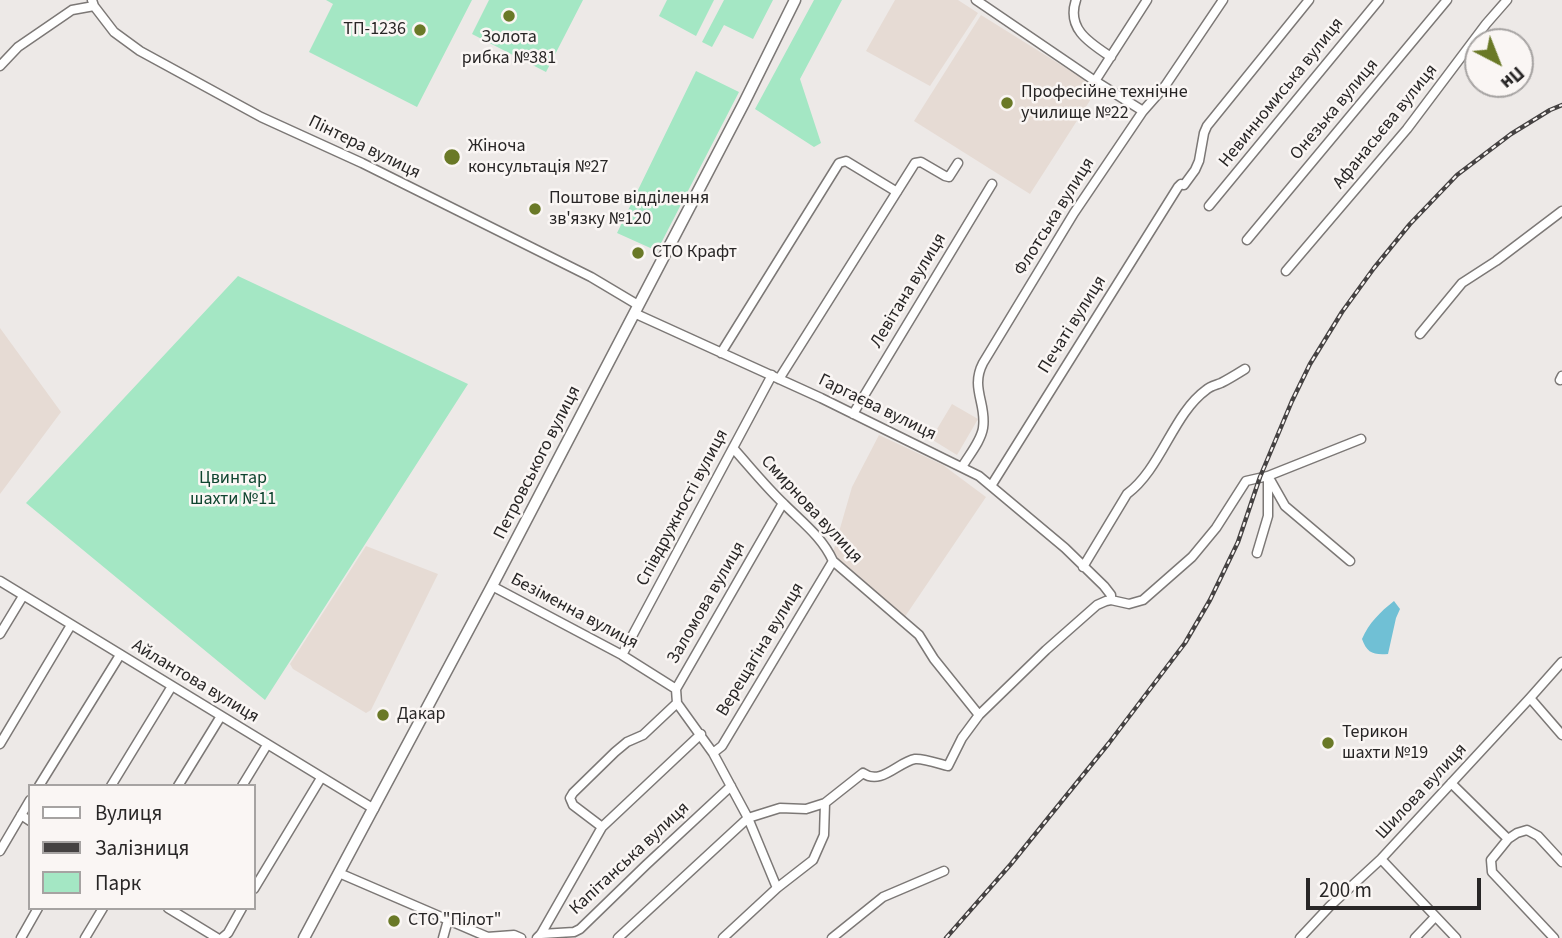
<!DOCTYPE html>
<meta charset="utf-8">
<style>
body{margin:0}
#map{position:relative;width:1562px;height:938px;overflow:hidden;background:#ede9e7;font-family:"Source Sans 3",sans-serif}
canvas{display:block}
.legend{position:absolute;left:28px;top:784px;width:228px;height:126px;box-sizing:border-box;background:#faf6f4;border:2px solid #a6a3a2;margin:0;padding:9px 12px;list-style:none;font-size:21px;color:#282626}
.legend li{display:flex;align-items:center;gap:14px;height:35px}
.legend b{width:35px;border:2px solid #a6a3a2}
.north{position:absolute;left:1464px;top:28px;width:70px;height:70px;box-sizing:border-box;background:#faf6f4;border:2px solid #a6a3a2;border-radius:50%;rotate:138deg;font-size:19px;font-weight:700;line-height:28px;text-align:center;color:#282626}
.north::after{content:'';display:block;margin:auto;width:24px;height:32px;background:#6a7927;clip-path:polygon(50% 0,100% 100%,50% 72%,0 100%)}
.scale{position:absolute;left:1306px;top:878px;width:175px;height:32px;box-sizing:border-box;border:4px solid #282626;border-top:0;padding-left:9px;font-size:21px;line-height:24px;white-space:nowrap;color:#282626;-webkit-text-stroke:5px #faf6f4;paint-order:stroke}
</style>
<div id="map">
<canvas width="1562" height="938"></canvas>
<ul class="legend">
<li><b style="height:9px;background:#fff"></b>Вулиця</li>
<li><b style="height:9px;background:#454242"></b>Залізниця</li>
<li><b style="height:19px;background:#a4e7c4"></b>Парк</li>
</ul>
<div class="north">Пн</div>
<div class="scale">200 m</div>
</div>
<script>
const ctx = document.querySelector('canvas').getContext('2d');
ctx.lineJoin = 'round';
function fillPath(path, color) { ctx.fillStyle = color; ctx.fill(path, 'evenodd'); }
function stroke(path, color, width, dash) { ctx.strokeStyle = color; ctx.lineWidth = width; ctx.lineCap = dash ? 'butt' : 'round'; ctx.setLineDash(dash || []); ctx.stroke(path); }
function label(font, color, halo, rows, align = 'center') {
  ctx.font = font + ' "Source Sans 3",sans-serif'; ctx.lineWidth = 5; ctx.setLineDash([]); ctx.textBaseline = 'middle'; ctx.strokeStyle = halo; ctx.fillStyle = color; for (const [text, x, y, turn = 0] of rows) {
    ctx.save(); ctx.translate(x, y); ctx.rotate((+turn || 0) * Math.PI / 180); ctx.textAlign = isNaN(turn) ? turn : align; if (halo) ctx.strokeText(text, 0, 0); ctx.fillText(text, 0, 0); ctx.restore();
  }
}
const built = new Path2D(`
 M 895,0 L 958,0 L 978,13 L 930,86 L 866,51 Z
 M 981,15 L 1098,88 L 1030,194 L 914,121 Z
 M 0,328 L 61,412 L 0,494 Z
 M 952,404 L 978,419 L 957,455 L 931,439 Z
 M 879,435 L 943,465 L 986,497 L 902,621 L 832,556 L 852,487 Z
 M 366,546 L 438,574 L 371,710 L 366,713 L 293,669 L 290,664 Z`);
const green = new Path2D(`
 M 326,0 L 472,0 L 417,107 L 309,52 L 333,4 Z
 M 489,0 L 583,0 L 546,72 L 472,34 Z
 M 667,0 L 714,0 L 696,36 L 659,16 Z
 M 724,0 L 773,0 L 753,39 L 724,25 L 712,47 L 702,42 Z
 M 814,0 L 842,0 L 800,79 L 821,143 L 814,147 L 755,109 Z
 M 696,71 L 739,92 L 657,251 L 617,233 Z
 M 238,276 L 468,384 L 265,700 L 26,503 Z`);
const water = new Path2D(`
 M 1394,601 L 1400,609 L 1396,618 L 1388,654 C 1373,655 1367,653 1362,639 C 1369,623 1380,612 1394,601 Z`);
const minor = new Path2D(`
 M 92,0 L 94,6 L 114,32 L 140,51 L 261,117 L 362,163 L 591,277 L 638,305
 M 976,0 L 1095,81 L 1143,111
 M 1076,0 C 1066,29 1090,43 1111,57
 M 0,66 L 18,47 L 72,10 L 94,6
 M 1095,81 L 1147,0
 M 1209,206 L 1379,0
 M 1247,240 L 1447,0
 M 1286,271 L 1407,129 L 1486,24 L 1507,0
 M 634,313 L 821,398 L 979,476 L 1065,548 L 1104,586 L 1111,595 L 1111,600
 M 1420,334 L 1462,283 L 1496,261 L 1562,211
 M 721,353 L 839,163 L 846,161 L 897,192
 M 779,379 L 915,163 L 921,162 L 945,176 L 949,177 L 958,163
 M 1560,380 L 1562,376
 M 853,414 L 992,184
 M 733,448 C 750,467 766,487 784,504 C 803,523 822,537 833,561 L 919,635 L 934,659 L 979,715
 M 962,467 C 969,455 981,441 983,428 C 987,404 970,388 983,363 L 1074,213 L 1143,111 L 1165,86 L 1223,0
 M 991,486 L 1178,187 L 1181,184 L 1184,185 L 1195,170 L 1199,161 L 1204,133 L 1207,126 L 1309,0
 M 1350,561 L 1285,506 L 1268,476 L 1361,439
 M 1083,567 L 1127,494 C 1161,469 1173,414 1206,390 C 1210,386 1216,385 1221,383 C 1229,379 1237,374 1245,369
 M 0,581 L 374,809
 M 492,586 L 622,655 L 676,689
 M 0,634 L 23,596
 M 622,655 L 772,375
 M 1530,698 L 1562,735
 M 677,703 L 713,753 L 748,818 L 777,888
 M 0,744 L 71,625
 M 713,753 L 722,746 L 833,561
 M 1451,783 L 1508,839 L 1517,833 L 1527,830 L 1538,836 L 1562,862
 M 39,786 L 120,655
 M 111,786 L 172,686
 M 178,786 L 221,716
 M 242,786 L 267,745
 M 21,815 L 30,821
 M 602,827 L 573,805 L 570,798 L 573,793 L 615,752 L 627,742 L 643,735 L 677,703 L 676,689 L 783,503
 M 1508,839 L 1491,860 L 1492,872 L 1554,938
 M 0,851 L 30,800
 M 1381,859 L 1456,938
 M 339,873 L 490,938
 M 254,889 L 321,778
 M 168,908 L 217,938
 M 541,934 L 574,932 L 580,929 L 646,865 L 731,786
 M 487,937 L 514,935 L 521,938
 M 21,938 L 38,908
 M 85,938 L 103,908
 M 222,938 L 228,933 L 242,908
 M 443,938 L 448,920
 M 537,938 L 541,934 L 602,827 L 701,734
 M 618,938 L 748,818 L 780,808 L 806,809 L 825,803
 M 723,938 L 777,888 L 813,860 L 824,835 L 825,803 L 863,773 C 881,786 898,762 915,759 C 922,758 940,764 948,766 L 962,738 L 979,715 L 1046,650 L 1097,605 L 1106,601 L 1111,600 L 1129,604 L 1143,600 L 1192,557 L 1216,528 L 1246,481 L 1268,476 L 1268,516 L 1257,553
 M 832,938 L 883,897 L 944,871
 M 1300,938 L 1330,906 L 1381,859 L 1530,698 L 1562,662
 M 1415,938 L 1435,917`);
const major = new Path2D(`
 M 304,938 L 492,586 L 744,103 L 795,0`);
const rail = new Path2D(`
 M 946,938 L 1011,864 L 1053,812 L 1109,743 L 1185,643 L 1210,600 L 1238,542 L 1260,477 L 1292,401 L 1310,364 L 1342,312 L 1374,268 L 1410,224 L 1457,175 L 1511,134 L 1550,110 L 1562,105`);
const markers = [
 [509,16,7,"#6a7927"],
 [420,30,7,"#6a7927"],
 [1007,103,7,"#6a7927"],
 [452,157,9,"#6a7927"],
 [535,209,7,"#6a7927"],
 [638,253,7,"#6a7927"],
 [383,715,7,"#6a7927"],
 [1328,743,7,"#6a7927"],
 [394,921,7,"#6a7927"]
];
const poiNames = [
 ["ТП-1236",406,30,"right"],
 ["Золота",509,38,"center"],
 ["рибка №381",509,59,"center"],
 ["Професійне технічне",1021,93],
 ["училище №22",1021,114],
 ["Жіноча",468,147],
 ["консультація №27",468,168],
 ["Поштове відділення",549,199],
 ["зв'язку №120",549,220],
 ["СТО Крафт",652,253],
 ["Дакар",397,715],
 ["Терикон",1342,733],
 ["шахти №19",1342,754],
 ["СТО \"Пілот\"",408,921]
];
const streetNames = [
 ["Невинномиська вулиця",1282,93,-51],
 ["Онезька вулиця",1335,110,-50],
 ["Афанасьєва вулиця",1386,127,-51],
 ["Пінтера вулиця",364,148,26],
 ["Флотська вулиця",1055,217,-58],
 ["Левітана вулиця",909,291,-59],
 ["Печаті вулиця",1073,325,-58],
 ["Гаргаєва вулиця",877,408,26],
 ["Петровського вулиця",538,463,-63],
 ["Співдружності вулиця",683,508,-62],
 ["Смирнова вулиця",811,510,47],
 ["Заломова вулиця",707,603,-60],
 ["Безіменна вулиця",574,612,28],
 ["Верещагіна вулиця",761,650,-59],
 ["Айлантова вулиця",195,682,31],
 ["Шилова вулиця",1422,792,-47],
 ["Капітанська вулиця",630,859,-43]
];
const parkNames = [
 ["Цвинтар",233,479],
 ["шахти №11",233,500]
];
fillPath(built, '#e6dbd4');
fillPath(green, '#a4e7c4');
fillPath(water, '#70c0d5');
stroke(minor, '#7c7876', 11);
stroke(major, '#7c7876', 13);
stroke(minor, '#fff', 8);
stroke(major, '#fff', 10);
stroke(rail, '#454242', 4.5);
stroke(rail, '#faf6f4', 2, [5]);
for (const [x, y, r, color] of markers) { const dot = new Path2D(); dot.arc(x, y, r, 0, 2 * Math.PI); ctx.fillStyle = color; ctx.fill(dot); stroke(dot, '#faf6f4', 2.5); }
label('18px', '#282626', '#faf6f4', poiNames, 'left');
label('18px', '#282626', '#faf6f4', streetNames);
label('18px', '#0e442e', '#faf6f4', parkNames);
</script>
